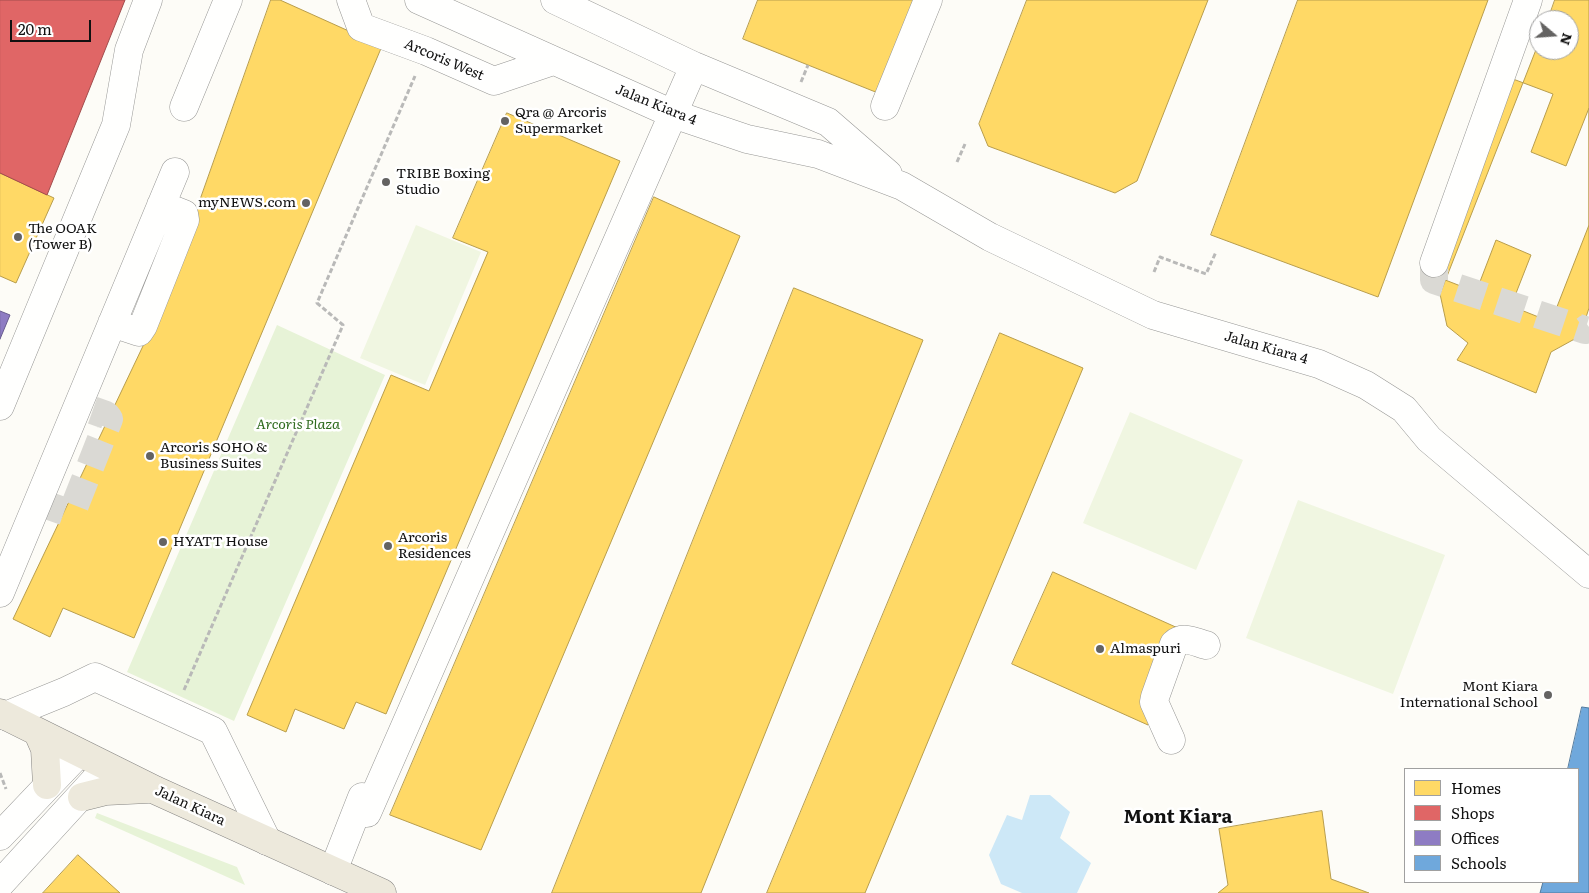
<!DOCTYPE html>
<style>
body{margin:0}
#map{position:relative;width:1589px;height:893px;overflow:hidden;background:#fdfcf7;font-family:Literata,serif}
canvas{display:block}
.legend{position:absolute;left:1404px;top:768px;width:175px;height:115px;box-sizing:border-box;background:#fff;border:1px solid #a0a0a0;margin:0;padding:6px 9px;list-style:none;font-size:15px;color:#111}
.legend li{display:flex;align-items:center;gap:10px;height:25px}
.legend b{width:25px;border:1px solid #a0a0a0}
.north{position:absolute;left:1529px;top:10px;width:50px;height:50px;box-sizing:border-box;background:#fff;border:1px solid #a0a0a0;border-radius:50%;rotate:108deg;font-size:14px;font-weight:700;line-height:20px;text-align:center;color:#111}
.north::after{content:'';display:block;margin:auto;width:18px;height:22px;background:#646362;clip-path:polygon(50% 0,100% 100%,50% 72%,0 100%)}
.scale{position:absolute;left:10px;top:20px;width:81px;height:22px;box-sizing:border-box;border:2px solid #111;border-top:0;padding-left:6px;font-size:15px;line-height:18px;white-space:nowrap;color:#111;-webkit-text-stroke:4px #fff;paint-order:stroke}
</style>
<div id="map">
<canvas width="1589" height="893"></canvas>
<ul class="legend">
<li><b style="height:14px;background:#ffd966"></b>Homes</li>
<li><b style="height:14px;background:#e06666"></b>Shops</li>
<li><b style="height:14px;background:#8e7cc3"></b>Offices</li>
<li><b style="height:14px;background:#6fa8dc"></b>Schools</li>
</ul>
<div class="north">N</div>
<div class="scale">20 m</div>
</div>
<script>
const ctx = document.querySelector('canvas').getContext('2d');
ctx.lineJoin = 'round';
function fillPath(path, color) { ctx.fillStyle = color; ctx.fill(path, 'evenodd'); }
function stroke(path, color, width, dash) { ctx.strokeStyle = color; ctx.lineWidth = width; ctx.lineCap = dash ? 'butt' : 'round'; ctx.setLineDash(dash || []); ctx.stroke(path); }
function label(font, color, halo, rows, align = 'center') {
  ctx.font = font + ' Literata,serif'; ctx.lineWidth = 5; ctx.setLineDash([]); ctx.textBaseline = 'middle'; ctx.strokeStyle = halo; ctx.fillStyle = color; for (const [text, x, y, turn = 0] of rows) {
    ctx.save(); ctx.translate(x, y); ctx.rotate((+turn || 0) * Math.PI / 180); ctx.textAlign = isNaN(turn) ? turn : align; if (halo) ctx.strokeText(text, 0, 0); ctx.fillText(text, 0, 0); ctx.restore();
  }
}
const green = new Path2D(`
 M 277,325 L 385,375 L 234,721 L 127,672 Z
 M 97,813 L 237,867 L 245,885 L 95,818 Z`);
const pitch = new Path2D(`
 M 416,225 L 481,252 L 425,385 L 360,358 Z
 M 1130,412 L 1243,460 L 1196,570 L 1083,523 Z
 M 1298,500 L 1445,555 L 1393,694 L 1246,638 Z`);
const water = new Path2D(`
 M 1030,795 L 1050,795 L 1070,812 L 1060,838 L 1091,863 L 1077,893 L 1022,893 L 1001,884 L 989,855 L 1007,815 L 1022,820 Z`);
const homes = new Path2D(`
 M 271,0 L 280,0 L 382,46 L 134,638 L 63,608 L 50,637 L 13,619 L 163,304 Z
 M 758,0 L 916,0 L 878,93 L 743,39 Z
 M 1027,0 L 1208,0 L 1137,181 L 1115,193 L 988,146 L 979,124 Z
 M 1298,0 L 1488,0 L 1378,297 L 1211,235 Z
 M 1555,0 L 1589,0 L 1589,308 L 1580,336 L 1551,352 L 1536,393 L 1457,360 L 1468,343 L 1447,326 L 1440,294 L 1539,42 L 1539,50 L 1569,50 L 1569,20 L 1548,20 Z
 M 1513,79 L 1553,94 L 1531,152 L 1566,166 L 1589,108 L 1589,225 L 1551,322 L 1511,306 L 1531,255 L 1496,240 L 1476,292 L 1435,276 Z
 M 507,113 L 620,161 L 386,714 L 356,702 L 344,729 L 295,709 L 286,732 L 247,715 L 391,375 L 429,391 L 488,252 L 453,238 Z
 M 0,173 L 54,198 L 16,283 L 0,276 Z
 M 654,197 L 740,236 L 481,850 L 390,815 Z
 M 794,288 L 923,340 L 701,893 L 552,893 Z
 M 1000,333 L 1083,368 L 865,893 L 767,893 Z
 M 1053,572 L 1189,633 L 1148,725 L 1012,664 Z
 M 1322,811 L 1331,879 L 1369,893 L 1218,893 L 1228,885 L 1219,829 Z
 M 78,855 L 120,893 L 43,893 Z`);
const shops = new Path2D(`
 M 0,0 L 125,0 L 47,195 L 0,173 Z`);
const offices = new Path2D(`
 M 0,311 L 10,315 L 0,339 Z`);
const schools = new Path2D(`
 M 1582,707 L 1589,708 L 1589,893 L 1540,893 L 1543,882 L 1578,882 L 1578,769 L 1568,769 Z`);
const minorTunnel = new Path2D(`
 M 1434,263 L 1434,280 L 1585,330 L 1589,327
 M 38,502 L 66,512 L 73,510 L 109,419 L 106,415 L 78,405`);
const path = new Path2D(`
 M 801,82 L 808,65
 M 957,162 L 965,144
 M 1154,272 L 1160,257 L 1206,274 L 1216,252
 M 184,690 L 343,325 L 317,303 L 415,76
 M 0,773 L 6,789`);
const minor = new Path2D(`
 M 351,0 L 361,27 L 426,51 L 494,81 L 553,61
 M 419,0 L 673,114 L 747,139 L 818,154 L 902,186 L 990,237 L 1153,315 L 1319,364 L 1366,385 L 1404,409 L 1429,439 L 1589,574
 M 555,0 L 694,66 L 828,122 L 888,174
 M 885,106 L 928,0
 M 184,107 L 228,0
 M 1434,263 L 1528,0
 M 112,323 L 139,332 L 143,326 L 185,220 L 184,214 L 161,205
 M 0,406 L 116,125 L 129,50 L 148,0
 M 0,593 L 175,172
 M 5,716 L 64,692 L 95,677 L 213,731 L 267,841
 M 1171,740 L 1154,702 L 1155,697 L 1174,644 C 1183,635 1195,642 1206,645
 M 356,813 L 367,813 L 694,66
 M 0,836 L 79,753
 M 333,871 L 362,797
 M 0,884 L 107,767`);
const major = new Path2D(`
 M 0,713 L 155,790 L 382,893
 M 38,733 L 45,749 L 47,785
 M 82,797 L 106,791 L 148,789`);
const markers = [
 [505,121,5,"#646362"],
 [386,182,5,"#646362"],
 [306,203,5,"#646362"],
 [18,237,5,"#646362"],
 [150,456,5,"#646362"],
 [163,542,5,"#646362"],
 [388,546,5,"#646362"],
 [1100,649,5,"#646362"],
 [1548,695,5,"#646362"]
];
const streetNames = [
 ["Arcoris West",444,60,23],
 ["Jalan Kiara 4",656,105,22],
 ["Jalan Kiara 4",1266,348,16],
 ["Jalan Kiara",190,806,25]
];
const poiNames = [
 ["Qra @ Arcoris",515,113],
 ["Supermarket",515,129],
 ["TRIBE Boxing",396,174],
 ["Studio",396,190],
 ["myNEWS.com",296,203,"right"],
 ["The OOAK",28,229],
 ["(Tower B)",28,245],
 ["Arcoris SOHO &",160,448],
 ["Business Suites",160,464],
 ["Arcoris",398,538],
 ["Residences",398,554],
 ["HYATT House",173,542],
 ["Almaspuri",1110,649],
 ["Mont Kiara",1538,687,"right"],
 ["International School",1538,703,"right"]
];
const parkNames = [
 ["Arcoris Plaza",298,425]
];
const districtNames = [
 ["Mont Kiara",1178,817]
];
fillPath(green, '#e7f3d7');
fillPath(pitch, '#f0f6e1');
fillPath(water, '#cde8f7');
fillPath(homes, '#ffd966');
stroke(homes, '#b89d4c', 1);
fillPath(shops, '#e06666');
stroke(shops, '#a24c4c', 1);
fillPath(offices, '#8e7cc3');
stroke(offices, '#685c8e', 1);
fillPath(schools, '#6fa8dc');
stroke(schools, '#537b9f', 1);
stroke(minorTunnel, '#dad9d4', 28, [28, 14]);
stroke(minor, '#979795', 29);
stroke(major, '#858482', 29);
stroke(path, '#b9b9b8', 3, [5, 2.5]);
stroke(minor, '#fffffe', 28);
stroke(major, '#ede9dc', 28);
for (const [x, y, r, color] of markers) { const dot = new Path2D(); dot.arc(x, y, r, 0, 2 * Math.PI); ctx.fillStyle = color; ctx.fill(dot); stroke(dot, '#fff', 2); }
label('14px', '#111', '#fff', streetNames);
label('14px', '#111', '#fff', poiNames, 'left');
label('italic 14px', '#2f6b1f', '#fff', parkNames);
label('bold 19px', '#111', '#fff', districtNames);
</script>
